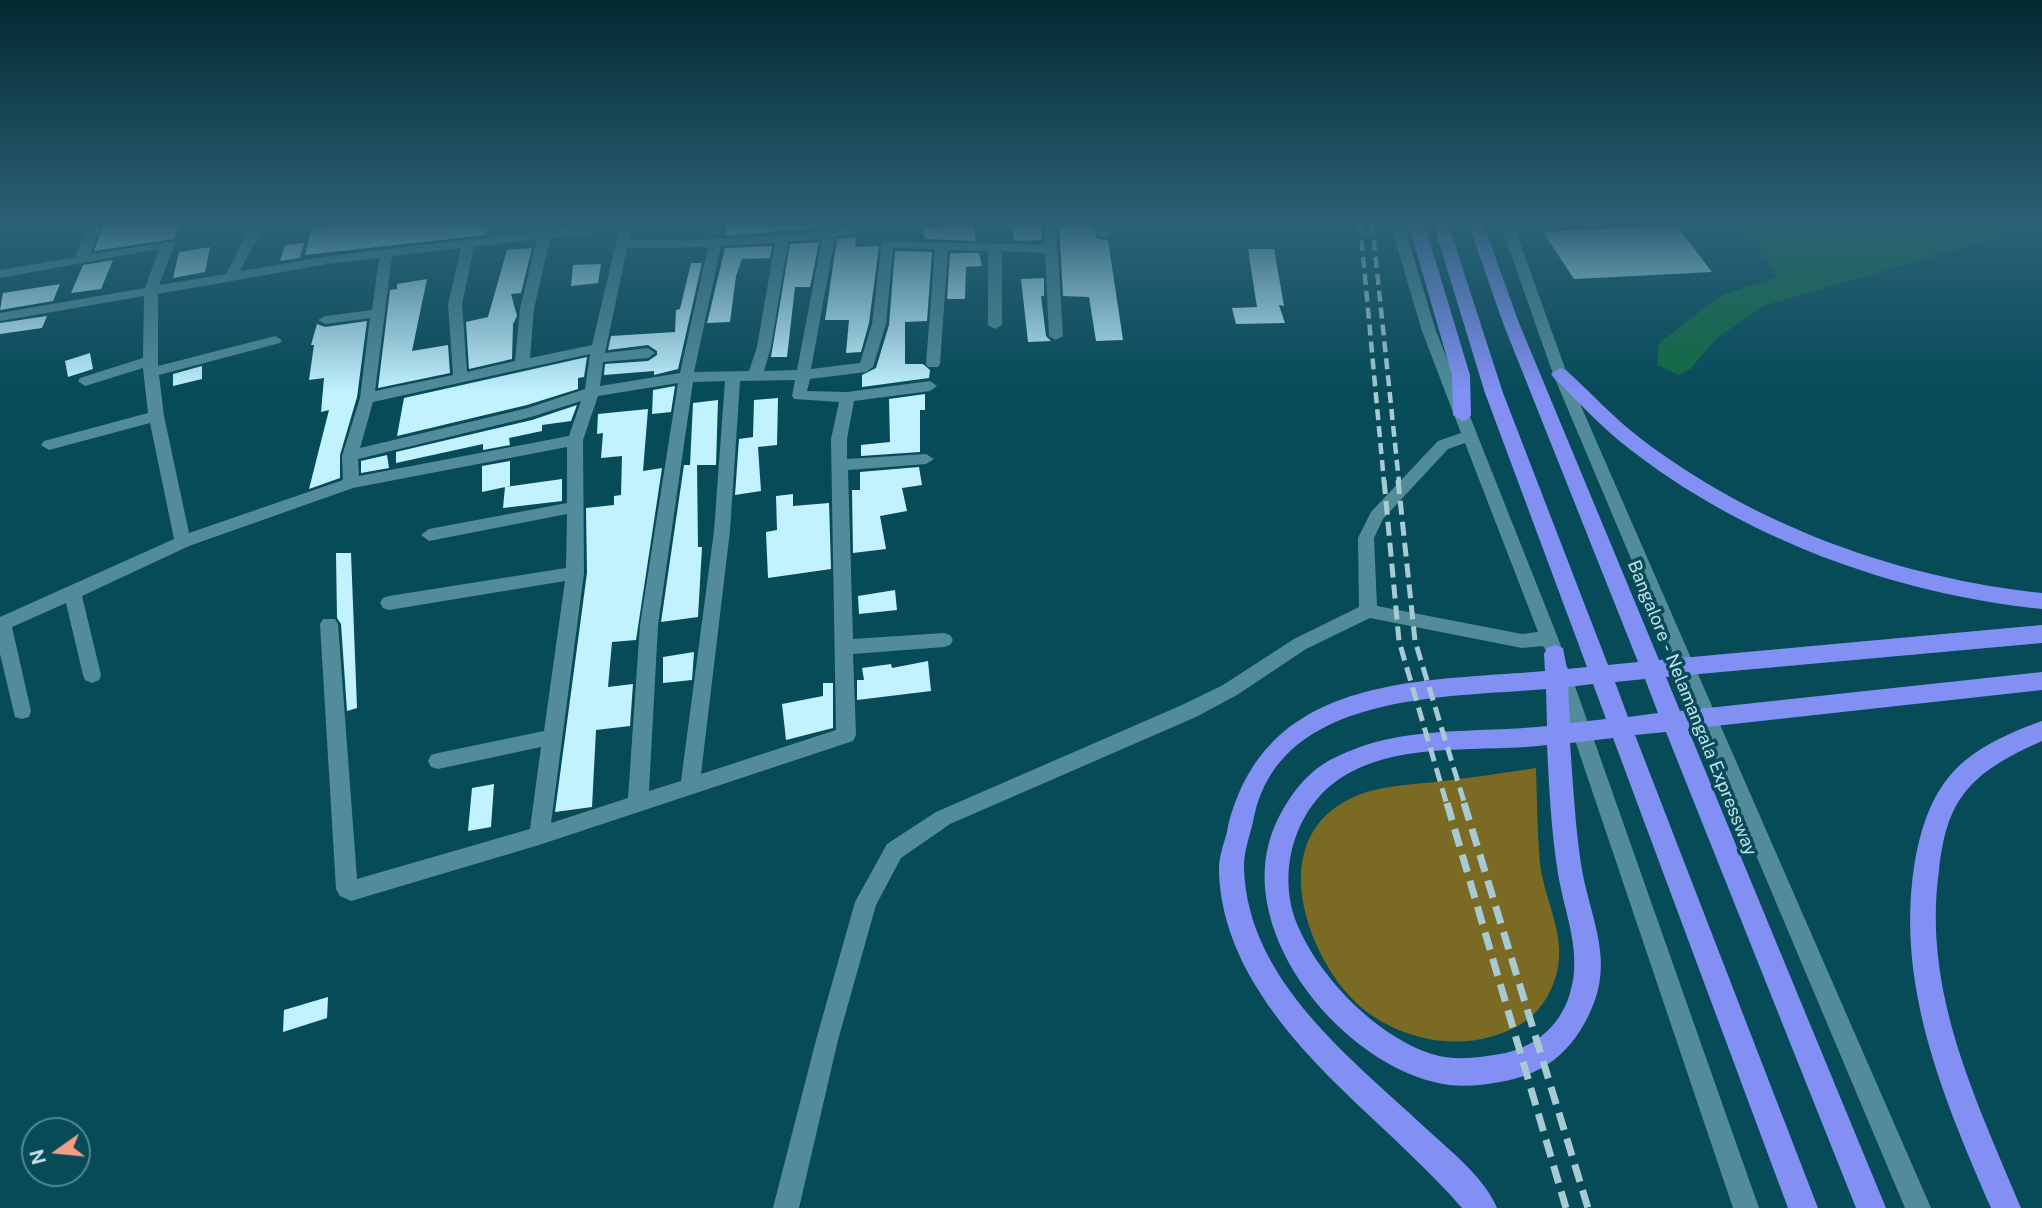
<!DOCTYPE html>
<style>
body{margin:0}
#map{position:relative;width:2042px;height:1208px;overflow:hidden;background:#074b59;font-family:"Public Sans",sans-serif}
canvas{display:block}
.north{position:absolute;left:21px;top:1117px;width:70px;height:70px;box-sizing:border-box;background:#074b59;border:2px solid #528792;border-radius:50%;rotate:255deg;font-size:19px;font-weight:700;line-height:28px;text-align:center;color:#c3e0e8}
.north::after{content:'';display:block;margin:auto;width:24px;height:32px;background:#f49e87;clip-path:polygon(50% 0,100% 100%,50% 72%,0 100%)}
</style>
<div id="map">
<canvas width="2042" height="1208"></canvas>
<div class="north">N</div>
</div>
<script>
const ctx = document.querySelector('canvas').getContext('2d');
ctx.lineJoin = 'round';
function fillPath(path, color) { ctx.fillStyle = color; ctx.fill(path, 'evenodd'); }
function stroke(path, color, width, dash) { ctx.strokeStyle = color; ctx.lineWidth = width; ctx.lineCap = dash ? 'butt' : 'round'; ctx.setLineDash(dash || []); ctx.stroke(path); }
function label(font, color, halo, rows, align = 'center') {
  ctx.font = font + ' "Public Sans",sans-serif'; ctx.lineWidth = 7; ctx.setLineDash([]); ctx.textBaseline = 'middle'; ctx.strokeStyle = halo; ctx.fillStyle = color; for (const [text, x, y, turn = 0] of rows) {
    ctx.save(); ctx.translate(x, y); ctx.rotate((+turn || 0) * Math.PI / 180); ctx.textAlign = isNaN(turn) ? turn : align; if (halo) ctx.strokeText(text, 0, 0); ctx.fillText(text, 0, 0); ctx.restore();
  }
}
const green = new Path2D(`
 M 1536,768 C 1537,800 1537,832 1540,864 C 1545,904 1570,940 1554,982 C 1542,1014 1522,1028 1490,1037 C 1441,1051 1379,1032 1346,992 C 1303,941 1272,843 1344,802 C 1371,786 1405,785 1436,782 C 1469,778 1502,773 1536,768 Z`);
const water = new Path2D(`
 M 1732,223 L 2042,223 L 2042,233 L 2016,232 L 1763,306 L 1717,338 L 1690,369 L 1679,375 L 1657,365 L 1659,343 L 1720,296 L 1776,277 L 1768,259 Z`);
const building = new Path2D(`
 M 104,223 L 180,223 L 174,239 L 94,251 Z
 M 335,223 L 489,223 L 486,235 L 305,255 L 312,227 Z
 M 727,223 L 835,223 L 836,226 L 726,236 Z
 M 954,223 L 972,223 L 976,241 L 925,239 L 922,229 Z
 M 1010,223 L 1041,223 L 1042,240 L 1015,241 Z
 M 1059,223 L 1093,223 L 1097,239 L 1108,240 L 1123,340 L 1096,341 L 1089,297 L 1063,296 Z
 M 1676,225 L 1712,272 L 1574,279 L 1543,232 Z
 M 856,237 L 855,247 L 879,246 L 869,323 L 861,352 L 846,353 L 849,320 L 825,320 L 837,239 Z
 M 819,242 L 810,287 L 795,287 L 787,357 L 771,357 L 790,244 Z
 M 304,243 L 300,258 L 280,261 L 285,245 Z
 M 772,246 L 770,258 L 742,259 L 736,276 L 730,322 L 707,323 L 725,248 Z
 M 210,247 L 205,272 L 173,278 L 179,252 Z
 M 532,248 L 521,293 L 511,294 L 517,316 L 513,324 L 512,359 L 469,369 L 466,322 L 488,317 L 507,250 Z
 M 1248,249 L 1274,249 L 1284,306 L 1279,305 L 1285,323 L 1236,324 L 1232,308 L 1257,307 Z
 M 895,251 L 932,252 L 927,321 L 905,322 L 905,364 L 923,364 L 930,370 L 929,378 L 862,387 L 862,375 L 876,368 L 889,325 Z
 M 950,253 L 979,253 L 982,266 L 966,267 L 965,299 L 947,299 Z
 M 113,260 L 101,289 L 71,293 L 83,265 Z
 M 691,263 L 702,263 L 678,369 L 654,375 L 654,371 L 604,375 L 605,364 L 648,361 L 657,355 L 657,351 L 648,345 L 608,350 L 611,336 L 675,332 L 676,310 L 680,309 Z
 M 601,264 L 598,283 L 571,286 L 573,265 Z
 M 1044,278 L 1044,296 L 1041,296 L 1046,336 L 1051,341 L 1028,342 L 1021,279 Z
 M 427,279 L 412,351 L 448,345 L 450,373 L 378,388 L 390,290 L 397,289 L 397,284 Z
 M 60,284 L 53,301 L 0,310 L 3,293 Z
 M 47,316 L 42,328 L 0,334 L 0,323 Z
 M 367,321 L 357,397 L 340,455 L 340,478 L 309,489 L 329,410 L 321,412 L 324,378 L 309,380 L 314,345 L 311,345 L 317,324 L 325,327 Z
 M 90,353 L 93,369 L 68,377 L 65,361 Z
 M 587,357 L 584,377 L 578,378 L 578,389 L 527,405 L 397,436 L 404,398 Z
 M 202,366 L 202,379 L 173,386 L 173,374 Z
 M 675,386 L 671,412 L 652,414 L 653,390 Z
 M 925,394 L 925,410 L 920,410 L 920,452 L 861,456 L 861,445 L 890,442 L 889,399 Z
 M 778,398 L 777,445 L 758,447 L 761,491 L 735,495 L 739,439 L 753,437 L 754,400 Z
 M 718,400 L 716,465 L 697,465 L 698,547 L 702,547 L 698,617 L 661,622 L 684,465 L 690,465 L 693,403 Z
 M 577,405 L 571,421 L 542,425 L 542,431 L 509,438 L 510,445 L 483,450 L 483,444 L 396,463 L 396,452 L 532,420 Z
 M 648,409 L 643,471 L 662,468 L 636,640 L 612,642 L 608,687 L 633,684 L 630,726 L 596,730 L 592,807 L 555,812 L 587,573 L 586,508 L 614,505 L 614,496 L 621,495 L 622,456 L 601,458 L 603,433 L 597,434 L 598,414 Z
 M 387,455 L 389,468 L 361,473 L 361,461 Z
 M 510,461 L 510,486 L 482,492 L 482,466 Z
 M 919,467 L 922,485 L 902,488 L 907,511 L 880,516 L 886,549 L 853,553 L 852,490 L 860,490 L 860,472 Z
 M 562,479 L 562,501 L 503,508 L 505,487 Z
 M 793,494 L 793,506 L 829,503 L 831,569 L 768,578 L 766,532 L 777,530 L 776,496 Z
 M 336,553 L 351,553 L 357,708 L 347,711 L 341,624 L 337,618 Z
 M 895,590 L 897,610 L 859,614 L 858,596 Z
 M 694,652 L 692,680 L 663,683 L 663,657 Z
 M 928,661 L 931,691 L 857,700 L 857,680 L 864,680 L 862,668 L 891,664 L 892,668 Z
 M 823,683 L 833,683 L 833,728 L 786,740 L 782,704 L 823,696 Z
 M 494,784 L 491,827 L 468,831 L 472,788 Z
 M 328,997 L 327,1018 L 283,1032 L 284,1010 Z`);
const minor = new Path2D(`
 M 89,223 L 102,223 L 90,254 L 173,241 L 175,244 L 159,285 L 226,274 L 252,223 L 265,223 L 240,271 L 328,256 L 606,223 L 639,223 L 632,227 L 629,240 C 685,240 740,239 796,234 C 833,230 870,223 908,223 L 835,237 L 811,369 L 860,363 L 872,324 L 882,241 L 1045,245 L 1044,223 L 1056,223 L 1063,336 L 1056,340 L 1049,336 L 1045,253 L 1002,251 L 1002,325 L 995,329 L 988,325 L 988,251 L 948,250 L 940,364 L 938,367 L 928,367 L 926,364 L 935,249 L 893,248 L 886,324 L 873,367 L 866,372 L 810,379 L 807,391 L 847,392 L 930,381 L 937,386 L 930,391 L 854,401 L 847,439 L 847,459 L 926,454 L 934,459 L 926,464 L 848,470 L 853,639 L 944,633 L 950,635 L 953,640 L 950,645 L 944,647 L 853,654 L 856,735 L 853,741 L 539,845 L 351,901 L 340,896 L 336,889 L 320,624 L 323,619 L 335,619 L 338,624 L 357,879 L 530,829 L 541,747 L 438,769 L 431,767 L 428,761 L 431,755 L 438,753 L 544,731 L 565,581 L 389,610 L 383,608 L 380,603 L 383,598 L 389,596 L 566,568 L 567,514 L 429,541 L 421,535 L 429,529 L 567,503 L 567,447 L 353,488 L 189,546 L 82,596 L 101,675 L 99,680 L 92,683 L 85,680 L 83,675 L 66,603 L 12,627 L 31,711 L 29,717 L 22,719 L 15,717 L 0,654 L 0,617 L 174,539 L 150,423 L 49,450 L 41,445 L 44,441 L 148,413 L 143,368 L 85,386 L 78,381 L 80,378 L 143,358 L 144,296 L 0,321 L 0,313 L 145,288 L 159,249 L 0,278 L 0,270 L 75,257 ZM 619,230 L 592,345 L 530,358 L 534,309 L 550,238 ZM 537,239 L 520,309 L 515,361 L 467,372 L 462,304 L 474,247 ZM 822,239 L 797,370 L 764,371 L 771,347 L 788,242 ZM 775,243 L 757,347 L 749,371 L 694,372 L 721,246 ZM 708,247 L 680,373 L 600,386 L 603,362 L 648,358 L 655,353 L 648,348 L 605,353 L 627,248 ZM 461,248 L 448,304 L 453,375 L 375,391 L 392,256 ZM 379,258 L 372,310 L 325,316 L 318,320 L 325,324 L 370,318 L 360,398 L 342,456 L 343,480 L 189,533 L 164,416 L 159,375 L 280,343 L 282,340 L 275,336 L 158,366 L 158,294 L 328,264 ZM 590,354 L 585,389 L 528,408 L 360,448 L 373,402 ZM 795,380 L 792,396 L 794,399 L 839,402 L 831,439 L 836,730 L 701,774 L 730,531 L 740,381 ZM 725,381 L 714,531 L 681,781 L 649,791 L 658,625 L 693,382 ZM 678,383 L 640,625 L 628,798 L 551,823 L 584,573 L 583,440 L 598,396 ZM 581,401 L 569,436 L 359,476 L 358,459 L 531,417 Z
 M 1095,223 L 1108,223 L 1109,237 L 1099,237 Z
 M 1390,223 L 1403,223 L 1436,331 L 1558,638 L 1561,646 L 1558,651 L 1546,651 L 1543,646 L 1522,648 L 1370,618 L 1306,649 L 1237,695 L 1196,717 L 950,824 L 901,858 L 876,905 L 838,1040 L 799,1208 L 773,1208 L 816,1040 L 855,902 L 887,844 L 936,812 L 1182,705 L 1223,685 L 1294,639 L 1359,607 L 1358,538 L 1371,512 L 1438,441 L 1461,433 L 1422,331 ZM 1465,443 L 1538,632 L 1522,634 L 1377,606 L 1374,538 L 1383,519 L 1448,449 Z
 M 1500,223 L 1513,223 L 1567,374 L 1931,1208 L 1905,1208 L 1553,374 Z
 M 1561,665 L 1567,667 L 1570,672 L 1759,1208 L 1733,1208 L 1552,672 L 1555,667 Z`);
const highway = new Path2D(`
 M 1408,223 L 1424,223 L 1470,375 L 1471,415 L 1468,419 L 1462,421 L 1453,415 L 1452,375 Z
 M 1433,223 L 1448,223 L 1503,393 L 1608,665 L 1638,662 L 1503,323 L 1468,223 L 1483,223 L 1519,323 L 1659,660 L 2042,625 L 2042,643 L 1666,677 L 1680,711 L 2042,672 L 2042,690 L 1688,729 L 1886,1208 L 1856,1208 L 1666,732 L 1635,735 L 1818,1208 L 1788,1208 L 1613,738 L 1570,743 C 1573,783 1575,824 1581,864 C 1588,911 1612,953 1595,1000 C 1578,1046 1549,1074 1500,1082 C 1477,1086 1457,1088 1434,1082 C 1336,1058 1229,925 1276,823 C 1289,796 1307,771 1334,758 C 1400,724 1476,734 1547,726 L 1546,689 C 1447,698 1281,691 1254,817 C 1251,833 1243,852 1244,869 C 1248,983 1355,1061 1431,1133 C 1454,1154 1485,1179 1497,1208 L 1462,1208 C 1397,1133 1309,1073 1257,988 C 1235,953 1219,910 1219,868 C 1219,857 1224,843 1227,832 C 1262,674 1415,682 1545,671 L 1544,654 L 1547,648 L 1555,645 L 1563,648 L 1567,669 L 1587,667 L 1485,393 ZM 1645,679 L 1658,713 L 1628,717 L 1615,682 ZM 1593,684 L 1606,719 L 1570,723 L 1568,687 ZM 1547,745 C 1549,786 1551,827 1557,867 C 1563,913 1586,955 1567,1002 C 1555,1031 1530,1049 1500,1054 C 1477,1058 1454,1061 1432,1054 C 1376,1036 1319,977 1297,924 C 1275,869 1297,801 1349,773 C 1407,741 1484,753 1547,745 Z
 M 1560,368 L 1566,370 C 1591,393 1614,418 1640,438 C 1755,526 1899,578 2042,593 L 2042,609 C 1895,594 1744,539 1627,447 C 1601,427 1578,401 1554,378 L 1551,374 Z
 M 2042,721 L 2042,741 C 2013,754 1982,769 1963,795 C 1947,816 1942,844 1939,870 C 1922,992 1976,1099 2021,1208 L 1991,1208 C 1944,1099 1896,988 1914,867 C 1919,836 1928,803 1948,778 C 1970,750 2008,733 2042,721 Z`);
const railFar2 = new Path2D(`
 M 1360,223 L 1384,482
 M 1372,223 L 1399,482`);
const railFar1 = new Path2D(`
 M 1384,480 L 1399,641 L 1447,805
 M 1398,480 L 1415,641 L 1465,805`);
const rail = new Path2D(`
 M 1447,803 L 1566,1208
 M 1464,803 L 1588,1208`);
const streetNames = [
 ["Bangalore - Nelamangala Expressway",1692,708,68]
];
fillPath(green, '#7b6a23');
fillPath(water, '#106b3f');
fillPath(building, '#c2f2ff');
fillPath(minor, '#528c9b');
fillPath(highway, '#8290f4');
stroke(railFar2, '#a7cad3', 4.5, [11, 6]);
stroke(railFar1, '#a7cad3', 5, [14, 7]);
stroke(rail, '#a7cad3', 7, [18, 9]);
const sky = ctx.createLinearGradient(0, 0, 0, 393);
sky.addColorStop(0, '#042931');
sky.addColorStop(0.57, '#2b6176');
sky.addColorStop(1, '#2b617600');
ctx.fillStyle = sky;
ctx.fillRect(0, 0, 2042, 393);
label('18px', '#c3e0e8', '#074b59', streetNames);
</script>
